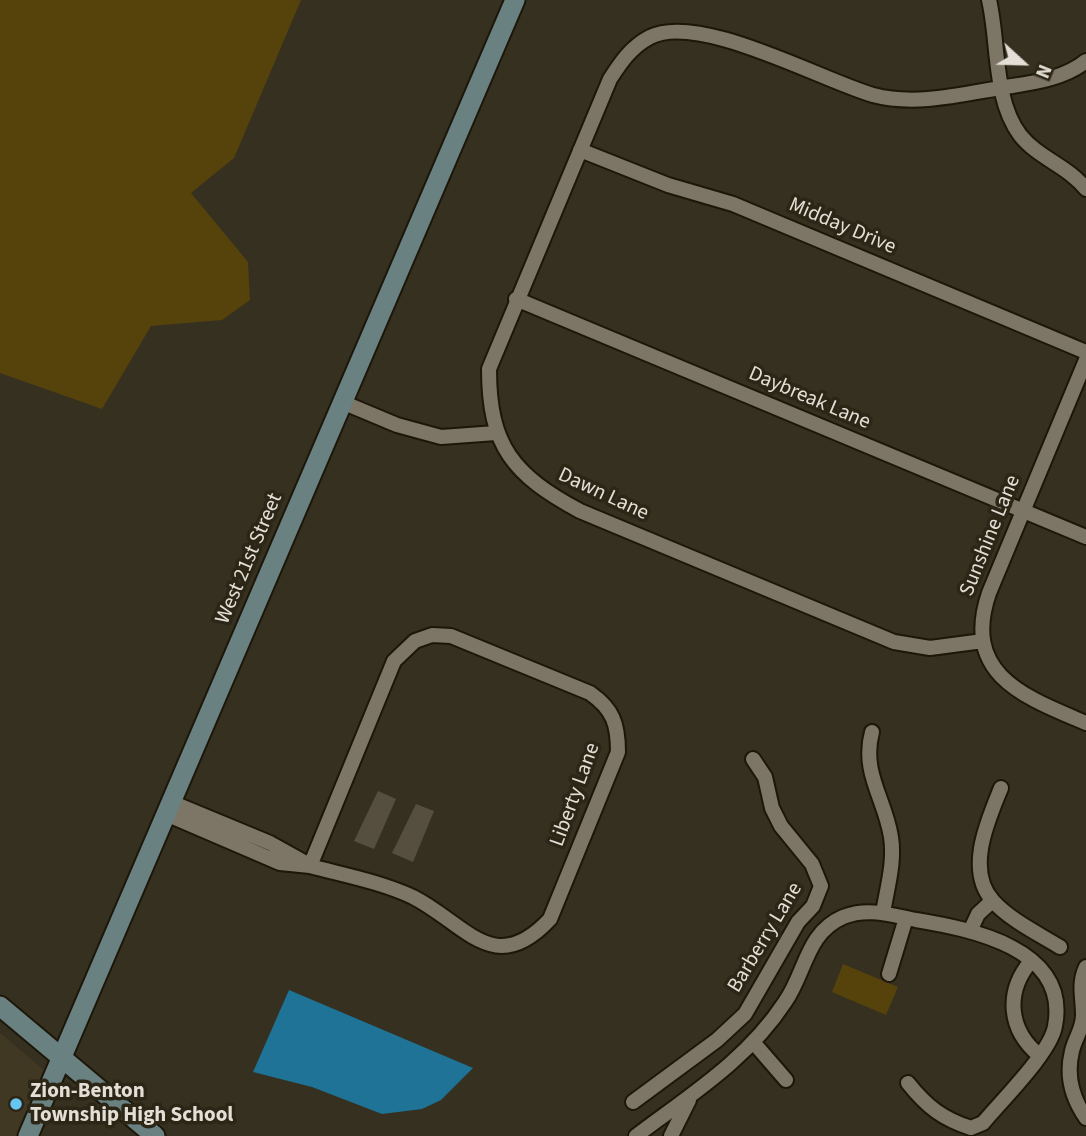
<!DOCTYPE html>
<style>
body{margin:0}
#map{position:relative;width:1086px;height:1136px;overflow:hidden;background:#363021;font-family:"Source Sans 3",sans-serif}
canvas{display:block}
.north{position:absolute;left:988px;top:28px;width:70px;height:70px;-webkit-text-stroke:5px #2c2617;paint-order:stroke;rotate:112deg;font-size:19px;font-weight:700;line-height:28px;text-align:center;color:#e3dfd6}
.north::after{content:'';display:block;margin:auto;width:24px;height:32px;background:#e3dfd6;clip-path:polygon(50% 0,100% 100%,50% 72%,0 100%)}
</style>
<div id="map">
<canvas width="1086" height="1136"></canvas>
<div class="north">N</div>
</div>
<script>
const ctx = document.querySelector('canvas').getContext('2d');
ctx.lineJoin = 'round';
function fillPath(path, color) { ctx.fillStyle = color; ctx.fill(path, 'evenodd'); }
function stroke(path, color, width, dash) { ctx.strokeStyle = color; ctx.lineWidth = width; ctx.lineCap = dash ? 'butt' : 'round'; ctx.setLineDash(dash || []); ctx.stroke(path); }
function label(font, color, halo, rows, align = 'center') {
  ctx.font = font + ' "Source Sans 3",sans-serif'; ctx.lineWidth = 7; ctx.setLineDash([]); ctx.textBaseline = 'middle'; ctx.strokeStyle = halo; ctx.fillStyle = color; for (const [text, x, y, turn = 0] of rows) {
    ctx.save(); ctx.translate(x, y); ctx.rotate((+turn || 0) * Math.PI / 180); ctx.textAlign = isNaN(turn) ? turn : align; if (halo) ctx.strokeText(text, 0, 0); ctx.fillText(text, 0, 0); ctx.restore();
  }
}
const built = new Path2D(`
 M 0,1033 L 45,1071 L 19,1136 L 0,1136 Z`);
const green = new Path2D(`
 M 0,0 L 301,0 L 234,158 L 191,193 L 248,262 L 250,300 L 222,320 L 151,326 L 102,409 L 0,373 Z
 M 843,964 L 898,987 L 886,1015 L 832,992 Z`);
const water = new Path2D(`
 M 289,990 L 473,1068 L 441,1100 L 422,1109 L 382,1114 L 312,1087 L 253,1072 Z`);
const building = new Path2D(`
 M 378,791 L 396,799 L 374,849 L 354,841 Z
 M 416,804 L 434,811 L 413,862 L 392,853 Z`);
const street = new Path2D(`
 M 989,0 C 999,42 993,99 1020,135 C 1038,158 1068,166 1086,189
 M 580,150 L 668,185 L 733,204 L 1086,352
 M 516,299 L 1086,537
 M 1086,360 L 989,593 C 961,675 1025,697 1086,723
 M 342,402 L 397,425 L 441,437 L 496,433
 M 432,635 L 451,636 L 590,693 C 613,709 618,724 618,752 L 550,919 C 494,979 466,924 413,897 C 381,882 344,875 310,866 L 394,661 L 415,641 Z
 M 983,641 L 930,648 L 894,642 L 580,511 C 513,475 489,446 489,369 L 610,79 C 621,62 631,47 650,37 C 699,12 821,80 873,95 C 914,106 959,95 1000,88 C 1029,83 1063,80 1086,61
 M 872,732 C 861,772 885,799 891,837 C 895,862 887,888 883,913
 M 1001,788 C 988,820 965,870 993,901 C 1010,920 1039,934 1060,947
 M 171,802 L 270,843 L 306,863
 M 166,814 L 280,863 L 310,866
 M 971,929 L 978,914 L 992,901
 M 1031,961 C 1005,992 1008,1030 1040,1056
 M 1086,967 C 1078,984 1083,997 1083,1015 C 1083,1029 1075,1038 1072,1051 C 1066,1075 1072,1098 1086,1118
 M 889,974 L 906,918
 M 754,1043 L 786,1080
 M 633,1102 L 717,1040 L 745,1014 L 798,922 L 813,906 L 821,886 L 812,864 L 781,826 L 772,808 L 765,777 L 753,759
 M 636,1136 C 690,1095 747,1060 785,1002 C 806,972 806,933 843,917 C 868,907 891,915 916,920 C 970,929 1070,948 1055,1026 C 1051,1052 1002,1100 983,1123 L 971,1128 C 943,1119 927,1107 908,1083
 M 671,1136 L 689,1100`);
const secondary = new Path2D(`
 M 0,1006 L 155,1136
 M 28,1136 L 515,0`);
const markers = [
 [16,1104,7,"#68c4f0"]
];
const streetNames = [
 ["Midday Drive",842,227,23],
 ["Daybreak Lane",809,399,23],
 ["Dawn Lane",603,495,25],
 ["Sunshine Lane",991,536,-68],
 ["West 21st Street",250,559,-67],
 ["Liberty Lane",576,795,-70],
 ["Barberry Lane",766,938,-59]
];
const poiNames = [
 ["Zion-Benton",30,1092],
 ["Township High School",30,1116]
];
fillPath(built, '#413824');
fillPath(green, '#56420b');
fillPath(water, '#1e7396');
fillPath(building, '#564f40');
stroke(street, '#1d170a', 18);
stroke(secondary, '#1d170a', 23);
stroke(street, '#7d7565', 14);
stroke(secondary, '#6a8182', 19);
for (const [x, y, r, color] of markers) { const dot = new Path2D(); dot.arc(x, y, r, 0, 2 * Math.PI); ctx.fillStyle = color; ctx.fill(dot); stroke(dot, '#2c2617', 2.5); }
label('21px', '#e3dfd6', '#2c2617', streetNames);
label('bold 21px', '#e3dfd6', '#2c2617', poiNames, 'left');
</script>
